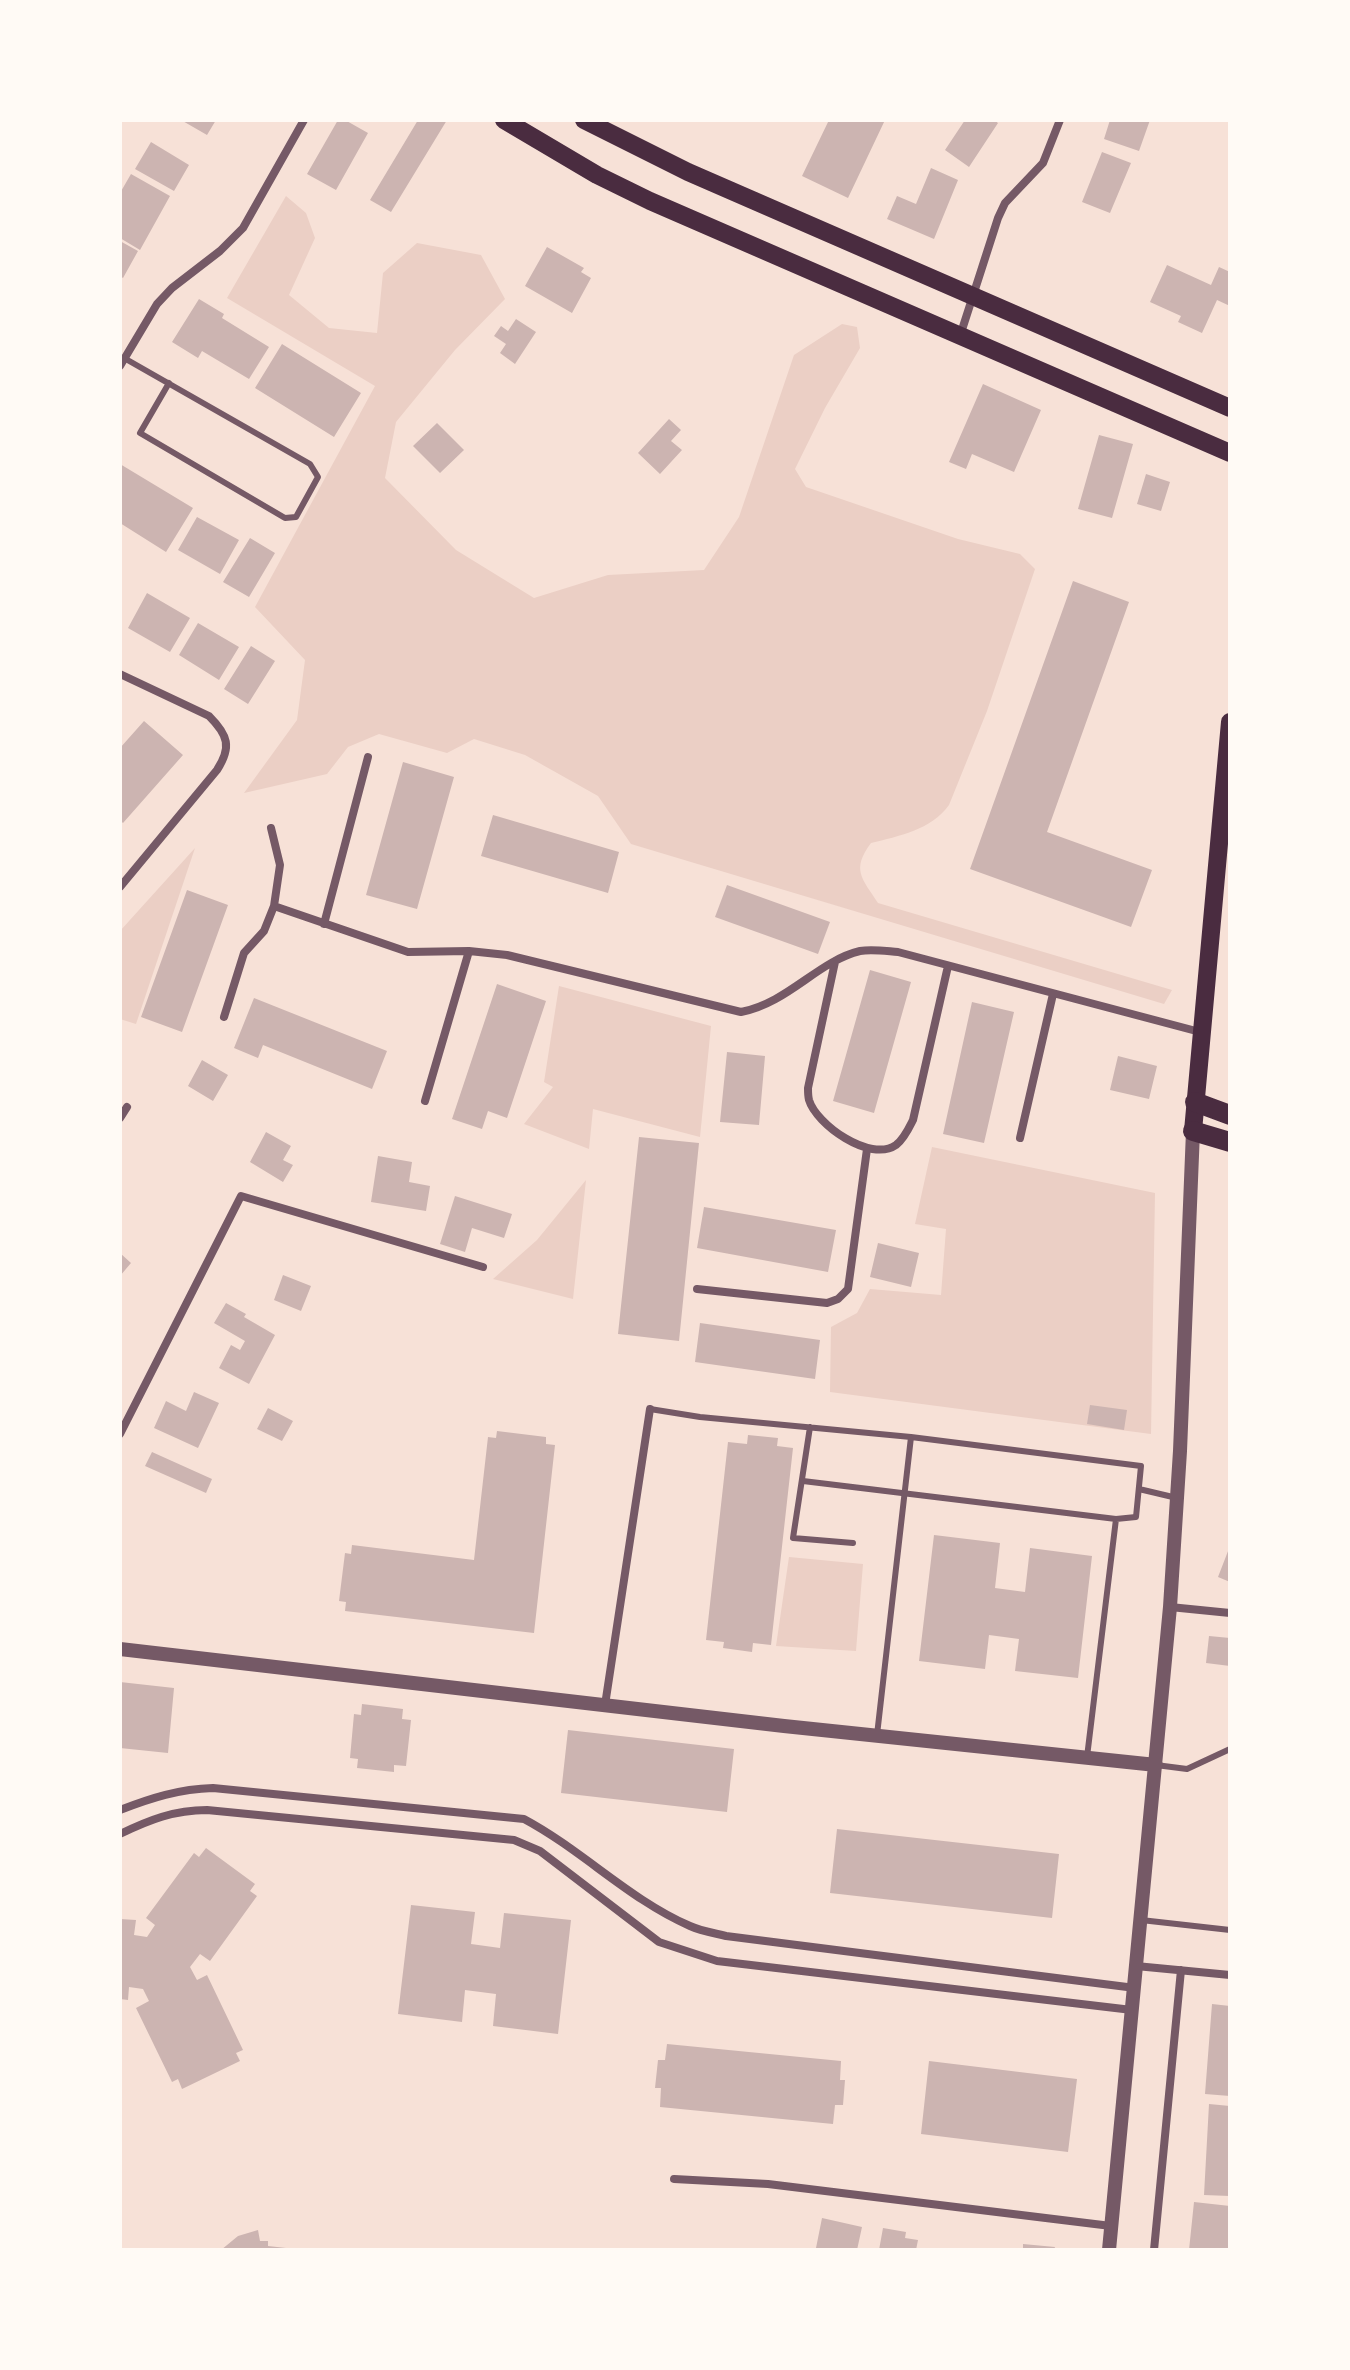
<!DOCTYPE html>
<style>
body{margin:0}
#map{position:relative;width:1350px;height:2370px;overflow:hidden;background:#f7e1d7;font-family:"Times New Roman",serif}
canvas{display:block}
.frame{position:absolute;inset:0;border:122px solid #fffaf5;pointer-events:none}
</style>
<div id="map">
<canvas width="1350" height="2370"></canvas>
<div class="frame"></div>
</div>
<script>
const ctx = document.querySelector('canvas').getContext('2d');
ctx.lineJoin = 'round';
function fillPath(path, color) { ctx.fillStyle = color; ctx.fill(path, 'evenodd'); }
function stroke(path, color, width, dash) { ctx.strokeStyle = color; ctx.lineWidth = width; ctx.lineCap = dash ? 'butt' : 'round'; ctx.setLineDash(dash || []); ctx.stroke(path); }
const green = new Path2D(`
 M 286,196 L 306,213 L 315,238 L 289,295 L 329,328 L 377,333 L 383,273 L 417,243 L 481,255 L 505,299 L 455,350 L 396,422 L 385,478 L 456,550 L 534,598 L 608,575 L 704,570 L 739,517 L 794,355 L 842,324 L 857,327 L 860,348 L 825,408 L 795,469 L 806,487 L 958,539 L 1020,554 L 1035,569 L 987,711 L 949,805 C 931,830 899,836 871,843 C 851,870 862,878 878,903 L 1172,990 L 1164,1004 L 631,844 L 598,796 L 525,755 L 474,739 L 447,753 L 379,734 L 348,747 L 327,774 L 244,793 L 297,720 L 305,660 L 255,607 L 375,386 L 227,298 Z
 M 195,848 L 136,1024 L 120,1019 L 120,931 Z
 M 559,986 L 711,1026 L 700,1137 L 593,1109 L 589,1149 L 524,1124 L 553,1087 L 544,1082 Z
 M 932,1147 L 1155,1193 L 1151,1434 L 830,1392 L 831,1327 L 857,1313 L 870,1289 L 941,1295 L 946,1229 L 915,1224 Z
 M 586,1180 L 573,1299 L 493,1279 L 537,1240 Z
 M 789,1557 L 863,1564 L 856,1651 L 776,1646 Z`);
const building = new Path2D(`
 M 181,120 L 216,120 L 207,135 Z
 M 338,120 L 345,120 L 368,133 L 336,190 L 307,174 Z
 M 418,120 L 447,120 L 391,212 L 370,200 Z
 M 829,120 L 885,120 L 848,198 L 802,176 Z
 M 965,120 L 994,120 L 998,123 L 969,167 L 945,150 Z
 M 1110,120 L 1150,120 L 1139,151 L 1104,139 Z
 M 151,142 L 189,165 L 174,191 L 135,169 Z
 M 1102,152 L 1131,163 L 1110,213 L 1082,202 Z
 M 931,168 L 958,180 L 934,239 L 887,219 L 897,196 L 916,204 Z
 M 131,174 L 170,196 L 140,250 L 120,238 L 120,193 Z
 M 120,241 L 138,251 L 123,278 L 120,276 Z
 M 547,247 L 584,268 L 581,272 L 591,278 L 572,313 L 525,286 Z
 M 1167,265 L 1211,285 L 1219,267 L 1230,272 L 1230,306 L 1217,300 L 1202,333 L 1178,322 L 1181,316 L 1150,302 Z
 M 199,299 L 224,314 L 222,318 L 269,347 L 249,379 L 202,351 L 198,358 L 172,342 Z
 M 516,319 L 536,332 L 515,364 L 500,353 L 506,344 L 494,336 L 501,326 L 508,331 Z
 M 282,344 L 361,393 L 334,437 L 255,388 Z
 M 983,384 L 1041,410 L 1014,472 L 972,454 L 966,469 L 949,462 Z
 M 669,419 L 681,430 L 671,441 L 682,450 L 660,474 L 638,453 Z
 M 437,423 L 464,450 L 440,473 L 413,446 Z
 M 1099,435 L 1133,444 L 1112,518 L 1078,509 Z
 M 120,464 L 193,508 L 166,552 L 120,523 Z
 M 1146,474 L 1170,482 L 1161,511 L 1137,504 Z
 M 197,517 L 239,540 L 220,574 L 178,550 Z
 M 250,538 L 275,553 L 249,597 L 223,582 Z
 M 1073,581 L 1129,602 L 1047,832 L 1152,870 L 1131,927 L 970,869 Z
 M 147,593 L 190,618 L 170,652 L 128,628 Z
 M 198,623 L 239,647 L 219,680 L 179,655 Z
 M 251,646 L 275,661 L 248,704 L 224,689 Z
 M 144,721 L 183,755 L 123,823 L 120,820 L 120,748 Z
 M 403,762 L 454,777 L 417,909 L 366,895 Z
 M 493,815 L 619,852 L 608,893 L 481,856 Z
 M 727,885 L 830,922 L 818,954 L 715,917 Z
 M 187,890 L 228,905 L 182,1032 L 141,1017 Z
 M 870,970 L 911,982 L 874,1113 L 833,1101 Z
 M 497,984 L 546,1001 L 507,1118 L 488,1111 L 482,1129 L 452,1119 Z
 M 254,998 L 387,1051 L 372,1089 L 263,1045 L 258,1058 L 234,1048 Z
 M 972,1002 L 1014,1012 L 984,1143 L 943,1134 Z
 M 727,1052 L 765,1056 L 759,1125 L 720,1122 Z
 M 1118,1056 L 1157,1066 L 1149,1099 L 1110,1090 Z
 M 202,1060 L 228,1075 L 213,1101 L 188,1086 Z
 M 266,1132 L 291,1146 L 283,1160 L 293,1165 L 283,1182 L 250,1162 Z
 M 639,1137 L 699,1143 L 679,1341 L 618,1334 Z
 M 378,1156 L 412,1162 L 409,1182 L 430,1186 L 426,1211 L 371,1202 Z
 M 455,1196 L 512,1214 L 504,1238 L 472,1228 L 465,1252 L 440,1244 Z
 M 704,1207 L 836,1230 L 828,1272 L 697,1248 Z
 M 878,1243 L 919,1253 L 911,1287 L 870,1277 Z
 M 120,1253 L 131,1263 L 120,1276 Z
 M 283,1275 L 311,1286 L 301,1311 L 274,1300 Z
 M 226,1303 L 246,1314 L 244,1317 L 275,1335 L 249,1384 L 219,1368 L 231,1345 L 240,1350 L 245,1341 L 214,1323 Z
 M 700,1323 L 820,1340 L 815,1379 L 695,1362 Z
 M 194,1392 L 219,1403 L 198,1448 L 154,1428 L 166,1401 L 186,1411 Z
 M 1090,1405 L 1127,1410 L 1124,1430 L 1087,1424 Z
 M 268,1408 L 293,1421 L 282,1441 L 257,1429 Z
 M 497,1431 L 546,1437 L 546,1444 L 555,1445 L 534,1633 L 345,1611 L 346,1602 L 339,1601 L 345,1553 L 351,1554 L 352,1545 L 474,1560 L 488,1437 L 496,1438 Z
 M 748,1435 L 778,1438 L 777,1446 L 793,1448 L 771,1645 L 753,1643 L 752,1652 L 723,1648 L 724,1642 L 706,1640 L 728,1442 L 747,1444 Z
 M 152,1452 L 212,1479 L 206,1493 L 145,1466 Z
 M 934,1535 L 1000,1543 L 995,1588 L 1025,1592 L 1030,1548 L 1092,1556 L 1078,1678 L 1015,1671 L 1019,1639 L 989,1635 L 985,1669 L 919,1661 Z
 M 1230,1546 L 1230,1582 L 1218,1577 Z
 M 1209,1636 L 1230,1638 L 1230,1666 L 1206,1663 Z
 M 120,1682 L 174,1688 L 168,1753 L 120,1748 Z
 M 362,1704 L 403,1709 L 402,1719 L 411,1720 L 406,1766 L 394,1765 L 394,1772 L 357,1768 L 358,1759 L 350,1758 L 354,1714 L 361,1715 Z
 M 568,1730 L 734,1749 L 727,1812 L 561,1793 Z
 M 837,1829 L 1059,1854 L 1052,1918 L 830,1893 Z
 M 206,1848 L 255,1884 L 250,1891 L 257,1896 L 210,1961 L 200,1954 L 190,1967 L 197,1980 L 207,1975 L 243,2050 L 236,2053 L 240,2061 L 182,2089 L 178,2079 L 172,2082 L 136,2008 L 149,2001 L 143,1989 L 129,1987 L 128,2000 L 120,1999 L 120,1919 L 136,1920 L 134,1935 L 147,1937 L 155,1925 L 146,1918 L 194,1853 L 199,1857 Z
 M 411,1905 L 475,1912 L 471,1944 L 500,1948 L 504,1913 L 571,1920 L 558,2034 L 493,2026 L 496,1994 L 465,1990 L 462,2022 L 398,2014 Z
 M 1212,2004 L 1230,2006 L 1230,2096 L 1205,2094 Z
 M 667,2044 L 841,2061 L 840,2080 L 845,2080 L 843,2105 L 835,2105 L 833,2124 L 660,2107 L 661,2088 L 655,2088 L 658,2060 L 665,2060 Z
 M 929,2061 L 1077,2079 L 1068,2152 L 921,2134 Z
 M 1209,2104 L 1230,2106 L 1230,2196 L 1204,2195 Z
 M 1194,2202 L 1230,2206 L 1230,2250 L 1189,2250 Z
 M 822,2218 L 862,2227 L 857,2250 L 816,2248 Z
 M 883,2228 L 906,2232 L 905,2238 L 918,2240 L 916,2250 L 879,2250 Z
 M 258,2230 L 260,2241 L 268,2241 L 268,2246 L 286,2248 L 286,2250 L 221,2250 L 238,2236 Z
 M 1023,2244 L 1055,2247 L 1054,2250 L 1023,2250 Z`);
const service = new Path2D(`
 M 124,358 L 310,464 L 318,477 L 296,517 L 285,518 L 140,433 L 169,383
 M 650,1409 L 700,1417 L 911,1437 L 1141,1466 L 1136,1517 L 1116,1519
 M 810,1427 L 793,1538 L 853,1543
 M 803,1481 L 1116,1519 L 1087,1757
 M 1139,1489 L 1177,1498
 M 877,1735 L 911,1437
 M 1156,1765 L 1187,1769 L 1230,1749
 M 1141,1920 L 1230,1930`);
const minor = new Path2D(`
 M 960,336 L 998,218 L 1005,203 L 1043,163 L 1060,120
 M 120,366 L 157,304 L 172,288 L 220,251 L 243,228 L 304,120
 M 120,674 L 209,716 C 228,735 232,747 217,770 L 120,887
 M 274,906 L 408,952 L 469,951 L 507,955 L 741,1012 C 788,1003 818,961 860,951 C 872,949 885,951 898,952 L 1200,1032
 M 324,924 L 368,757
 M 835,962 L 808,1088 C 808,1092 808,1096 809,1100 C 816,1124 870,1163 896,1145 C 904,1139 909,1128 913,1120 L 948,966
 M 224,1017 L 244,953 L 264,931 L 274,906 L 280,865 L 271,828
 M 425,1101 L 469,951
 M 120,1118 L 127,1107
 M 1020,1138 L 1053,994
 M 697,1289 L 827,1303 L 838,1299 L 848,1289 L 867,1149
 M 120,1434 L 241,1196 L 483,1267
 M 1170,1607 L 1230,1613
 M 605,1705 L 650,1409
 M 120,1810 C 151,1798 179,1789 213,1788 L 524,1819 C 582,1850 630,1900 690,1926 C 701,1931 714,1933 726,1936 L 1135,1988
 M 120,1834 C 149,1820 174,1810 207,1810 L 514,1840 L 540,1851 L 659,1942 L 717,1961 L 1132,2010
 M 1136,1966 L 1230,1975
 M 674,2179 L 768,2184 L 1111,2226
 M 1154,2250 L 1181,1970`);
const tertiary = new Path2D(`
 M 120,1649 L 784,1726 L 1156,1765
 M 1109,2250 L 1170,1607 L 1180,1451 L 1193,1131`);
const primary = new Path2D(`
 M 504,120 L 597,175 L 650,201 L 1230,453
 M 584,120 L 688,172 L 1230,408
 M 1193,1131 L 1230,722`);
const motorway = new Path2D(`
 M 1195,1102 L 1230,1115
 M 1193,1131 L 1230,1142`);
fillPath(green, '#ebcfc5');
fillPath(building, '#ccb4b1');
stroke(service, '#755966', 6);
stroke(minor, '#755966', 8);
stroke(tertiary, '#755966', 14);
stroke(primary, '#4a2c40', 18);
stroke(motorway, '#4a2c40', 20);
</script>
